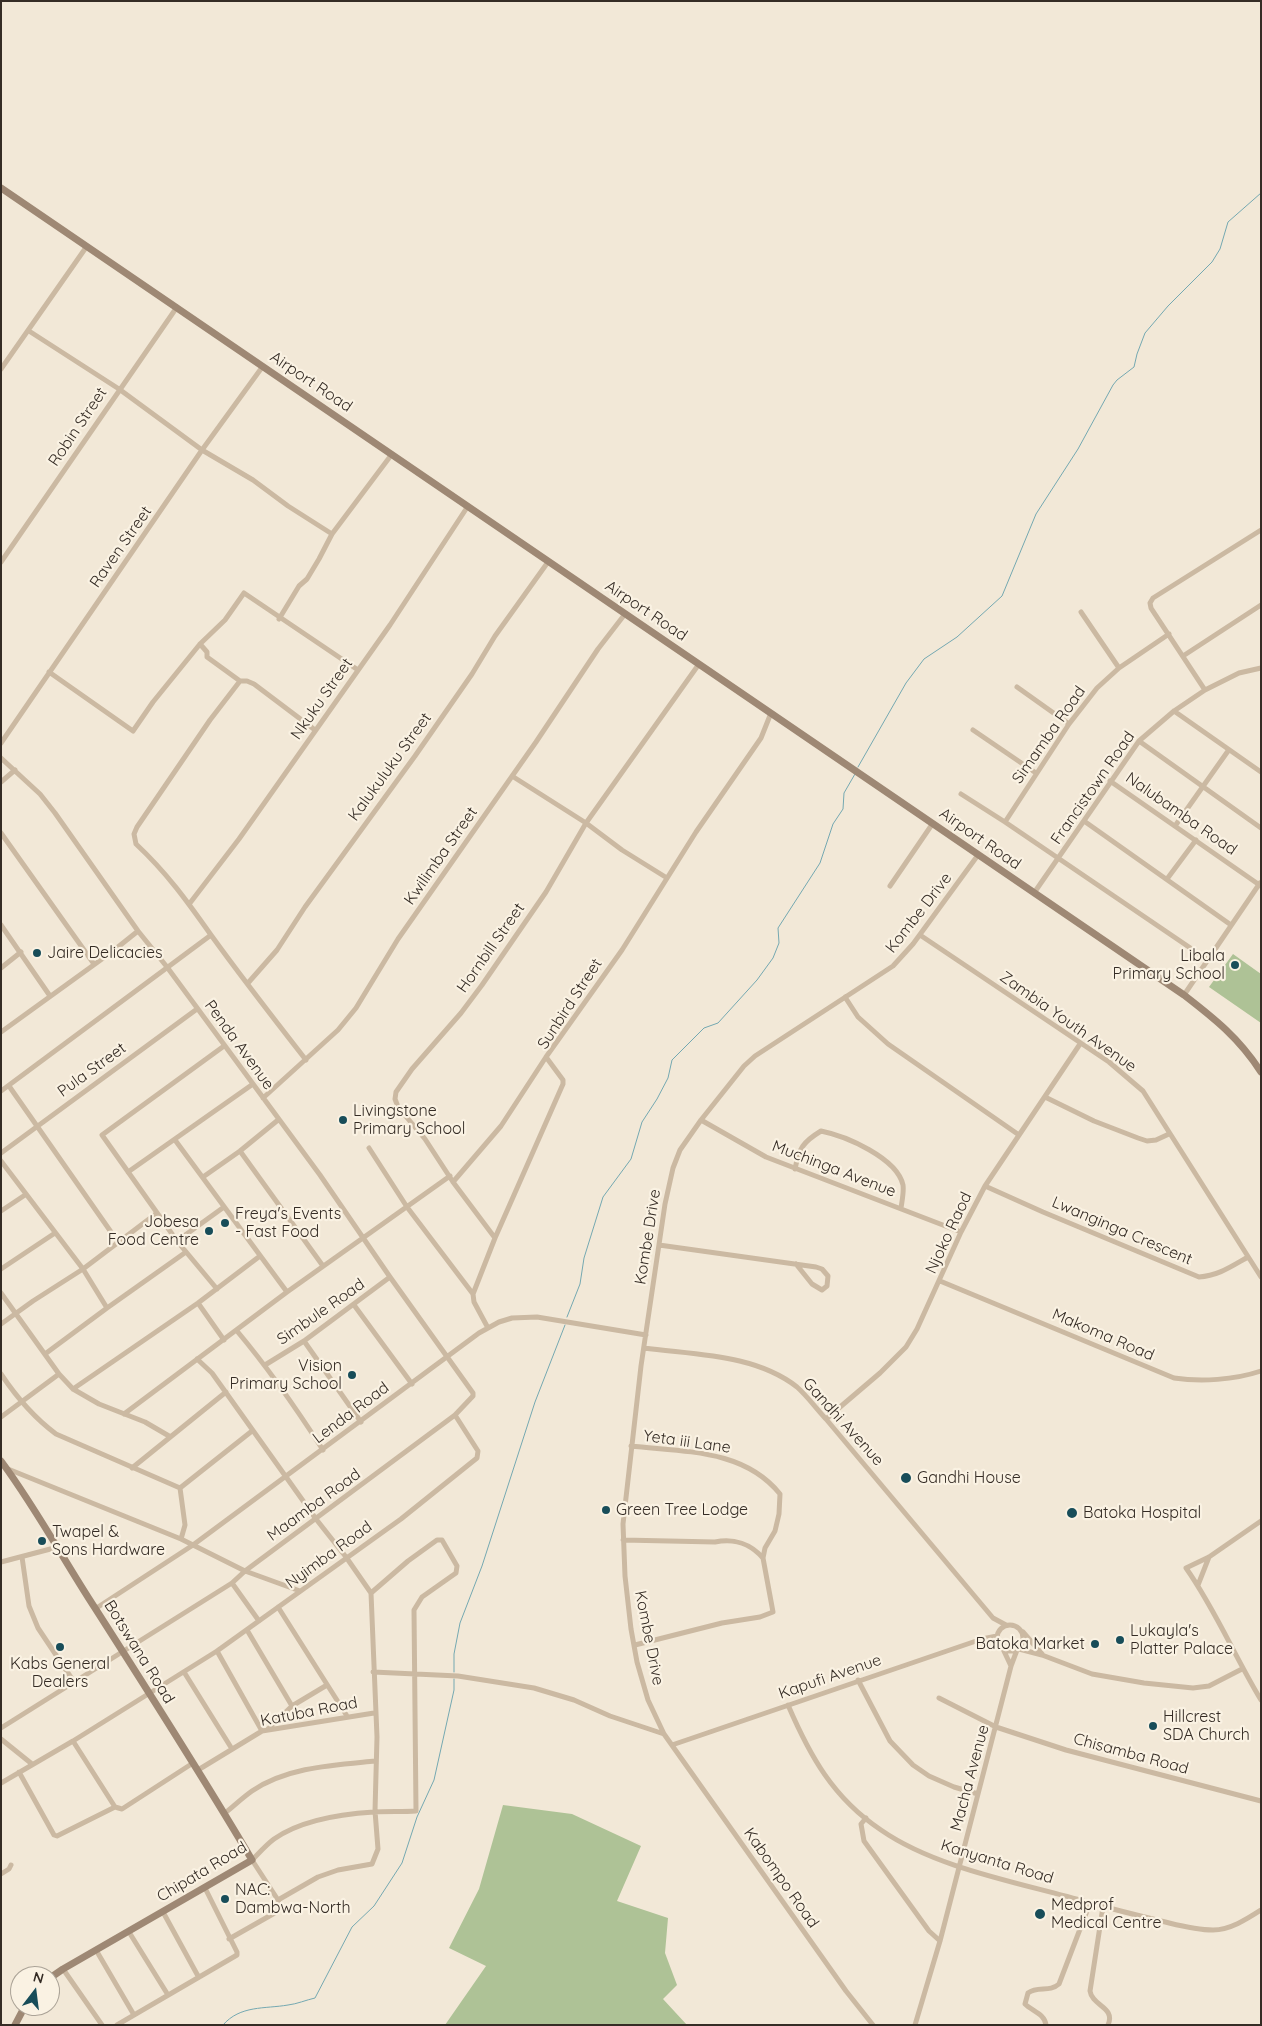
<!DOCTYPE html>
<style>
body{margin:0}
#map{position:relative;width:1262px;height:2026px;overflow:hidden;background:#f2e8d7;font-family:Quicksand,sans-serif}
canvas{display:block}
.frame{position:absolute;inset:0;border:2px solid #352c25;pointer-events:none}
.north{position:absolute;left:10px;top:1966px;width:50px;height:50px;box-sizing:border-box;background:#faf2e3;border:1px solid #aba397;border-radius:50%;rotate:15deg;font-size:14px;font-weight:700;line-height:20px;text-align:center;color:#352c25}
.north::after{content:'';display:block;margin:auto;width:18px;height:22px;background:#184d59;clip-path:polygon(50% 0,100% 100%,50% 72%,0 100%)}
</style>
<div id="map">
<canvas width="1262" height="2026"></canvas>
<div class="frame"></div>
<div class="north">N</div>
</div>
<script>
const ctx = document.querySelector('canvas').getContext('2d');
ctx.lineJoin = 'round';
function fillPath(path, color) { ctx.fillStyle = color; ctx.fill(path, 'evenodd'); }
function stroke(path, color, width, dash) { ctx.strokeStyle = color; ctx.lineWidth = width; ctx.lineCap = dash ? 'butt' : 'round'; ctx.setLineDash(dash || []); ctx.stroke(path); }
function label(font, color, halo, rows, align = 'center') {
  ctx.font = font + ' Quicksand,sans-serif'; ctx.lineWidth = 4.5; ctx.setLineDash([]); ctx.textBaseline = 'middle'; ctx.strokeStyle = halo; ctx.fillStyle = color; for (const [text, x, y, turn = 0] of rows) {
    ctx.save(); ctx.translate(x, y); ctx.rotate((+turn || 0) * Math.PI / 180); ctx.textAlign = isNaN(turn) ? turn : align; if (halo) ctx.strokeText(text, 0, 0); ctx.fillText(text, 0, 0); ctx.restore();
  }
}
const green = new Path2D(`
 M 1233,954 L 1261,974 L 1261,1023 L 1209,987 Z
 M 503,1805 L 572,1814 L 641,1846 L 617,1901 L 668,1918 L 665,1953 L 677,1985 L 663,1999 L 687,2025 L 445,2025 L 486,1966 L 449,1948 L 479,1889 Z`);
const stream = new Path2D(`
 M 858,767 L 906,683 L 924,659 L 957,637 L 1002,596 L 1036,514 L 1078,449 L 1113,385 L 1117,380 L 1134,367 L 1137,354 L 1145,333 L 1168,306 L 1212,262 L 1220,249 L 1228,222 L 1261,193
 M 567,1317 L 580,1284 L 584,1258 L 603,1197 L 631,1159 L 642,1122 L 657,1099 L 668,1078 L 672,1060 L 704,1028 L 718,1023 L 757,980 L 773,958 L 779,943 L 778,928 L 820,863 L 833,824 L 843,809 L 844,793 L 855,774
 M 454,1672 L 454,1654 L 460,1623 L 482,1566 L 535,1402 L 565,1325
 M 223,2025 C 240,2005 265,2009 288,2005 C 297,2004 306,2000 315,1998 L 352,1927 L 374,1906 L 402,1863 L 417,1817 L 434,1780 L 454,1690 L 454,1679`);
const street = new Path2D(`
 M 29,331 L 119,389 L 202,450 L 253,480 L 288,506 L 332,534
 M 1,369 L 87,246
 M 1,562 L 177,307
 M 1081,612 L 1119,668
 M 279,619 L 299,586 L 307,579 L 319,559 L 332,534 L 392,454
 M 200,644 L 207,652 L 207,657 L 240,681
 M 1183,656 L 1261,605
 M 49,672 L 133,731 L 153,702 L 200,644 L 225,620 L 244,593 L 358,670
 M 1017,687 L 1069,724
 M 1205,690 L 1151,608 L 1150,603 L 1153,598 L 1261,530
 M 1174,711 L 1261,772
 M 973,730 L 1036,773
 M 1139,741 L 1261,828
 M 1,743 L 202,450 L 263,366
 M 1,758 L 40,794 L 55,813 L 138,931 L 167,967 L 320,1175 L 390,1277 L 473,1393 L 473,1396 L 455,1415 L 245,1571 L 232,1583 L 1,1728
 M 512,776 L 586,823 L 622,850 L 667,878
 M 1110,781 L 1261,886
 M 1,782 L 15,770
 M 961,794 L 1005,822 L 1208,960
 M 1084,821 L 1231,925
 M 1005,822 L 1069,724 L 1097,688 L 1119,668 L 1169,634
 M 1175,826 L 1228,751
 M 1,833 L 94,964
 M 1167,879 L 1196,840
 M 890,886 L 933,823
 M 1034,893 L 1139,741 L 1174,711 L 1205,690 L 1239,673 L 1261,668
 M 190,903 L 239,839 L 390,625 L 468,506
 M 1,925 L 50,996
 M 920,935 L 1109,1062 L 1143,1091 L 1261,1277
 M 1,968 L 21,952
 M 248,983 L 277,950 L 305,907 L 415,756 L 472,674 L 495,636 L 548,562
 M 1184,995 L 1260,883
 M 845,997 L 858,1017 L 888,1044 L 1019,1135
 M 1,1032 L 113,951 L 138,931
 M 306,1060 C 274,1019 242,978 211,935 C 187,901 167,873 136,844 L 134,834 L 137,827 L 210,720 L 240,681 L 247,681 L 254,684 L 315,730
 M 9,1086 L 118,1242
 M 1,1091 L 211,935
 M 1045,1097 L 1094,1121 L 1138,1138 L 1147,1141 L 1156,1140 L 1169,1134
 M 263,1098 L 338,1030 L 356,1008 L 398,939 L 536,742 L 598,649 L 625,614
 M 701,1120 L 766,1157 L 961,1232
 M 175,1140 L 287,1292
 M 369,1148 L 407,1207 L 473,1294
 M 240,1151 L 323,1266
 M 1,1153 L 197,1009
 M 1,1161 L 83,1269 L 107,1308 L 186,1252
 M 795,1169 C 799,1148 803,1142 821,1131 C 846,1136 897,1158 903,1185 C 904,1192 902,1201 901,1208
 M 128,1172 L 253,1084
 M 203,1177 L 240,1151 L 278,1120
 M 453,1182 L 501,1126 L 546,1057
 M 985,1186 L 1043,1212 L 1199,1277 C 1218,1276 1232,1266 1248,1257
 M 1,1211 L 25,1195
 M 495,1238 L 453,1182 L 425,1139 L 398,1107 L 395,1099 L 396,1092 L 412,1069 L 461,1013 L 482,985 L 546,892 L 586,823 L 699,664
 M 177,1241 L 224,1207
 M 659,1245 L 816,1267 L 822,1269 L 828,1276 L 827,1286 L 822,1290 L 812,1284 L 796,1264
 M 1,1269 L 55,1233
 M 940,1281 L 1174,1378 C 1201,1382 1234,1380 1261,1371
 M 217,1289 L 177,1241 L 102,1135 L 224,1046
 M 1,1293 L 59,1374 L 73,1389 L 99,1404 L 145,1422 L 169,1436
 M 198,1303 L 224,1340
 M 354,1305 L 412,1384
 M 1,1324 L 33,1301 L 83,1269 L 157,1213
 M 488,1328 L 474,1302 L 473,1294 L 495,1238 L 563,1084 L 563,1080 L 546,1057 L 622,950 L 696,832 L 761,738 L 771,713
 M 237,1331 C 269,1369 296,1408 323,1450
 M 304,1341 L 361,1422
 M 644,1348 C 695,1355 755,1354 797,1387 C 807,1396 816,1408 826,1419 L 993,1618 L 1006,1625
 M 45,1354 L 107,1308
 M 197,1359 L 212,1373 L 316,1519 L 346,1557 L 371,1593 L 377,1737 L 375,1811 L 378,1849 L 372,1864 L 338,1870 L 318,1877 L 278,1900
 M 265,1365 L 304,1341 L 390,1277
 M 1,1374 C 17,1398 33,1417 56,1434 L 180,1488 L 252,1431
 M 73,1389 L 198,1303 L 260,1256
 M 124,1414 L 287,1292 L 450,1176
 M 1,1417 L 59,1374
 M 826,1419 L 880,1373 L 906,1347 L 917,1329 L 961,1232 L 985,1186 L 1080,1044
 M 631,1446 C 684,1452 744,1449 780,1494 L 779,1514 L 775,1531 L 765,1548 L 763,1558 L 773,1612 L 760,1617 L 722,1623 L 635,1645
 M 132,1468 L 226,1392
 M 8,1469 L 181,1539 L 245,1571 L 300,1591
 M 180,1488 L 185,1525 L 181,1539
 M 1261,1521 L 1209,1557 L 1186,1568 C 1215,1609 1235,1657 1261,1700
 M 623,1540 L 715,1542 C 734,1538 751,1544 763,1558
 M 22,1557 L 29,1606 L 38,1628 L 74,1682
 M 1,1562 L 58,1547
 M 232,1583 L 259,1621
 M 1198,1585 L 1209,1557
 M 278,1607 L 347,1716
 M 95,1609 L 193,1545 L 479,1333 L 499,1322 L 512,1318 L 537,1317 L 646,1335
 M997 1638a13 13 0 1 1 26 0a13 13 0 1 1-26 0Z
 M 247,1630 L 292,1706
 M 1023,1632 L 1042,1654
 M 1003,1649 L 1011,1666
 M 1019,1649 L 1042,1655 L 1092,1674 L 1144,1683 L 1193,1688 L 1209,1686 L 1242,1669
 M 217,1651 L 262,1731
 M 184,1672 L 232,1749
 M 373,1672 L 458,1676 L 534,1688 L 574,1700 L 610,1716 L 664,1734
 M 858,1680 L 890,1741 L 913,1765 L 929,1776 L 954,1787 L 978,1794
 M 939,1698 L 996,1727 L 1066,1750 L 1261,1801
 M 788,1705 C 810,1756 833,1798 881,1830 C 937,1869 1022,1883 1087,1902 C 1112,1909 1136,1915 1161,1921 C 1178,1925 1195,1930 1213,1930 C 1230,1930 1247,1919 1261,1910
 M 268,1729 L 292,1706 L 327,1685
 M 1,1739 L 32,1764
 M 73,1741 L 115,1807
 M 672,1745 L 982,1639 L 997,1636
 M 198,1770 L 262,1731 L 374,1713
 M 19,1772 L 54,1835 L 57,1836 L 115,1807 L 122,1809 L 193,1763
 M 1,1783 L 73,1741 L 217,1651 L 401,1519 L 477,1458 L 478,1451 L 455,1415
 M 225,1813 C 234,1806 242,1798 252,1791 C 287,1767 334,1765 375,1761
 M 866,1818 L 861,1824 L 864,1841 L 929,1931 L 940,1941
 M 1,1874 L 9,1869 L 11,1865
 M 1103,1907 L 1090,1991 C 1092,2006 1116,2007 1108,2025
 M 163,1912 L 198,1976
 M 129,1932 L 168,1995
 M 229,1939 L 280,1910 L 278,1900 L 252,1860 C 259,1853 266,1845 274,1839 C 301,1820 341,1814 374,1812 C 388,1811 402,1812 416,1811 L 414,1610 L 422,1597 L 456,1573 L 457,1566 L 442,1540 L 437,1540 L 408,1561 L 371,1593
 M 96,1950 L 134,2015
 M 63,1969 L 102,2025
 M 117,2025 L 237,1955 L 237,1952 L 205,1888
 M 873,2025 L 846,1991 L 664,1734 L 648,1700 L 637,1662 L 631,1629 L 625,1576 L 623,1524 L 641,1366 L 665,1204 L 673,1168 L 680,1150 L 701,1120 L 744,1066 L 755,1056 L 893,966 L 913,944 L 978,855
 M 915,2025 L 940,1941 L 1011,1666 L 1017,1650
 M 1046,2025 C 1045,2014 1032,2011 1025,2004 L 1028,1993 C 1038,1985 1049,1993 1059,1984 L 1090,1903`);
const secondary = new Path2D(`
 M 1,188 L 1184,995 C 1215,1019 1239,1038 1261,1072
 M 1,1461 C 36,1508 63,1559 95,1608 C 148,1691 202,1775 252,1860 L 63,1969 L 50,1978
 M 15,2025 L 25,2006`);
const markers = [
 [37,953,5,"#184d59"],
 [1235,965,5,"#184d59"],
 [343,1120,5,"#184d59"],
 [225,1223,5,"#184d59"],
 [209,1231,5,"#184d59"],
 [352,1375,5,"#184d59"],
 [906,1478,6,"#184d59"],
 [606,1510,5,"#184d59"],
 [1072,1513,6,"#184d59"],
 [42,1541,5,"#184d59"],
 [1120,1640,5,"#184d59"],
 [1095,1644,5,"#184d59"],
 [60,1647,5,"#184d59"],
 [1153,1726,5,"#184d59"],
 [225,1899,5,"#184d59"],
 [1040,1914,6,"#184d59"]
];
const streetNames = [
 ["Airport Road",311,382,34],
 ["Robin Street",78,427,-56],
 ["Raven Street",121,547,-55],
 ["Airport Road",646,611,34],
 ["Nkuku Street",322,699,-55],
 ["Simamba Road",1049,735,-55],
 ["Kalukuluku Street",390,767,-54],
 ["Francistown Road",1093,788,-55],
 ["Nalubamba Road",1181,814,35],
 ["Airport Road",980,839,35],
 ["Kwilimba Street",441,856,-55],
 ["Kombe Drive",919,913,-52],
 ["Hornbill Street",491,948,-55],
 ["Sunbird Street",570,1004,-57],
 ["Zambia Youth Avenue",1068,1022,35],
 ["Penda Avenue",239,1045,54],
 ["Pula Street",92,1070,-36],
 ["Muchinga Avenue",834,1169,21],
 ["Lwanginga Crescent",1122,1231,23],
 ["Njoko Raod",949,1233,-65],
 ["Kombe Drive",648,1237,-81],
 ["Simbule Road",321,1312,-35],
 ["Makoma Road",1103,1335,23],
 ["Lenda Road",351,1413,-37],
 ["Gandhi Avenue",843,1422,48],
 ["Yeta iii Lane",687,1442,8],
 ["Maamba Road",314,1505,-36],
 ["Nyimba Road",329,1555,-36],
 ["Kombe Drive",649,1638,79],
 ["Botswana Road",139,1652,58],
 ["Kapufi Avenue",830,1677,-19],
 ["Katuba Road",309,1712,-11],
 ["Chisamba Road",1131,1754,15],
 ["Macha Avenue",970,1778,-75],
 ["Kanyanta Road",997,1862,17],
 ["Chipata Road",202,1872,-31],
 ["Kabompo Road",781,1878,55]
];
const poiNames = [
 ["Jaire Delicacies",47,953],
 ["Libala",1225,956,"right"],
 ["Primary School",1225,974,"right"],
 ["Livingstone",353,1111],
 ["Primary School",353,1129],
 ["Freya's Events",235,1214],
 ["- Fast Food",235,1232],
 ["Jobesa",199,1222,"right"],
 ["Food Centre",199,1240,"right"],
 ["Vision",342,1366,"right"],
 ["Primary School",342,1384,"right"],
 ["Gandhi House",917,1478],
 ["Green Tree Lodge",616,1510],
 ["Batoka Hospital",1083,1513],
 ["Twapel &",52,1532],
 ["Sons Hardware",52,1550],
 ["Lukayla's",1130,1631],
 ["Platter Palace",1130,1649],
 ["Batoka Market",1085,1644,"right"],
 ["Kabs General",60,1664,"center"],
 ["Dealers",60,1682,"center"],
 ["Hillcrest",1163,1717],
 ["SDA Church",1163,1735],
 ["NAC:",235,1890],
 ["Dambwa-North",235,1908],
 ["Medprof",1051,1905],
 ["Medical Centre",1051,1923]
];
fillPath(green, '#aec296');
stroke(stream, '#74a8b1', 1);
stroke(street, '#cbb9a2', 5);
stroke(secondary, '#9e8874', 7);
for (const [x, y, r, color] of markers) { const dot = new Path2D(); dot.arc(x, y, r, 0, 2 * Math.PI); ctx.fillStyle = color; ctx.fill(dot); stroke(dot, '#faf2e3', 2); }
label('16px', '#352c25', '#faf2e3', streetNames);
label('16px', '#352c25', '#faf2e3', poiNames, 'left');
</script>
